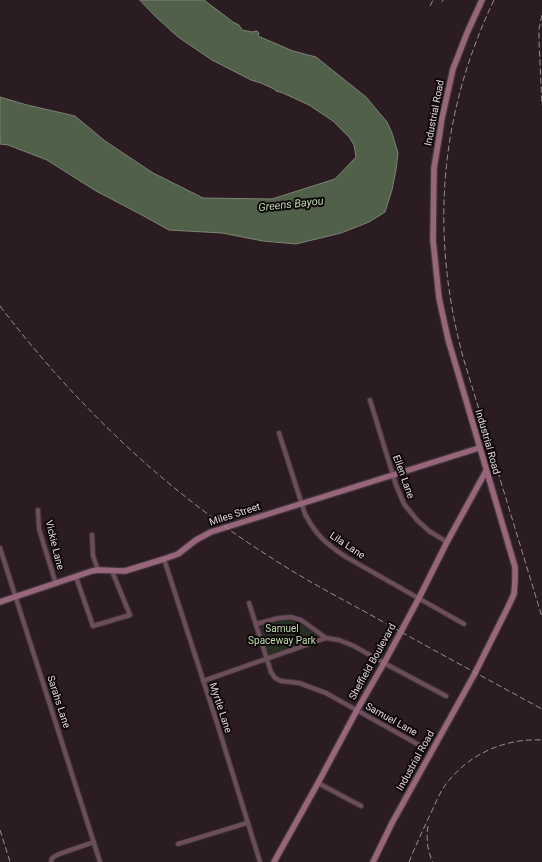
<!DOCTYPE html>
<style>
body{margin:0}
canvas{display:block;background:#2b1c22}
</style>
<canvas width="542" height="862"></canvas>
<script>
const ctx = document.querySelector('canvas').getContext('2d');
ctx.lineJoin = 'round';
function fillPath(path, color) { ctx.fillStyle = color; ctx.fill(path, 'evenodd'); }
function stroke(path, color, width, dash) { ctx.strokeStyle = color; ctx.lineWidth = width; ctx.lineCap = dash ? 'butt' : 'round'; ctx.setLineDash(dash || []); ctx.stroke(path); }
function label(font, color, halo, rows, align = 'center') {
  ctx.font = font + ' Roboto,sans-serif'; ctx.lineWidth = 4; ctx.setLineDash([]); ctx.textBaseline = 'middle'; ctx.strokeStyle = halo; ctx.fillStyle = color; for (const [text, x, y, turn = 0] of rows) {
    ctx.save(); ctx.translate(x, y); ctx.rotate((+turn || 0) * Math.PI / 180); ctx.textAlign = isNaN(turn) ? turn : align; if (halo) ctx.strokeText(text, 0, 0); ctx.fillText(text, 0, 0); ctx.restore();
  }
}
const green = new Path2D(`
 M 286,619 L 294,621 L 298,623 L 320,638 L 268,656 L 259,628 L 282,620 Z`);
const water = new Path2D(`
 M 140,0 L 204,0 L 233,22 L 239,25 L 242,30 L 252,32 L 257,31 L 259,33 L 258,36 L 293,51 L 316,57 L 366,97 L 387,122 L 392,133 L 398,153 L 396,170 L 392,190 L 385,212 L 369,222 L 341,233 L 296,244 L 263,241 L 222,233 L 169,230 L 140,214 L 96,191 L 47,160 L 8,145 L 0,144 L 0,97 L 27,105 L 75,116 L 105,141 L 153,173 L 203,198 L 272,199 L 335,179 L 356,157 L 354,145 L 349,137 L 333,121 L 309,105 L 283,93 L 276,91 L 274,89 L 261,83 L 251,80 L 212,60 L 178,37 L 156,17 Z`);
const street = new Path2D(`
 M 370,400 L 396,485 L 404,504 L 417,520 L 429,531 L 447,542
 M 279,433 L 305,514 C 316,535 326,544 346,557 L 464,624
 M 38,510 L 39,529 L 56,584
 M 92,535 L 93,556 L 98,570
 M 0,548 L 100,862
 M 164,559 L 217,723 L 260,862
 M 76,577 L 93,626 L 130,615 L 112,571
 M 249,603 L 271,672 L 275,678 L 281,681 L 299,683 L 326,693 L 419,745
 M 256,624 L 279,618 L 291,617 L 301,620 L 326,638 L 339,640 L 354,646 L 384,663 L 446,696
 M 203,681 L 326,638
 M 318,783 L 361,806
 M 178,844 L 247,823
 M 51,862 L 52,858 L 59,854 L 94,842`);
const secondary = new Path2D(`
 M 0,602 L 92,571 L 98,570 L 125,571 L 164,559 L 178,554 L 196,540 L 211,532 L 479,448
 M 274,862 L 318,783 L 357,710 L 384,663 L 419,598 L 447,542 L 486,471
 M 373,862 L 392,823 L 474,675 L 508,607 L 514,594 L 515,580 L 515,567 L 448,339 L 439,298 L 433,240 L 434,168 L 439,138 L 442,118 L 453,69 L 467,33 L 482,0`);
const rail = new Path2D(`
 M 494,0 C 439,115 430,234 463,357 L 542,617
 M 442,2 L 443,0
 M 430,6 L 433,0
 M 542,15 L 539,29 L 539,42 L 542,105
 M 0,306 C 75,404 162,488 267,555 C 300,577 336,596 371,615 C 406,635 441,654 476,673 C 498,685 520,697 542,709
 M 428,826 C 426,838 427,851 433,862
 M 0,830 L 10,862
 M 409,862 C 415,847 422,832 429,817 C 434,807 438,796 444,787 C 466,755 504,738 542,740`);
const streetNames = [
 ["Industrial Road",435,113,-79],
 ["Industrial Road",487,442,74],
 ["Ellen Lane",403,477,70],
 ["Miles Street",235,515,-18],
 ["Vickie Lane",54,545,76],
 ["Lila Lane",347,546,34],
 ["Sheffield Boulevard",373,662,-61],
 ["Sarahs Lane",58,702,72],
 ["Myrtle Lane",220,708,72],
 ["Samuel Lane",391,720,29],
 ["Industrial Road",416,761,-61]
];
const parkNames = [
 ["Samuel",282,629],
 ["Spaceway Park",282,641]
];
const waterNames = [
 ["Greens Bayou",291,205,-6]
];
fillPath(green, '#283023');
fillPath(water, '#516049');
stroke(water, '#7c8374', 1);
stroke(street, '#44363c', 6);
stroke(secondary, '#44363c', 8);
stroke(street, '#6c4e5b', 4);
stroke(secondary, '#97667b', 5.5);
stroke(rail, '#988c91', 1, [6, 3]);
label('10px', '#e0d5d9', '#0f080b', streetNames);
label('10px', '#bedcad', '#0f080b', parkNames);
label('italic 11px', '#bbd9aa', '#0f080b', waterNames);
</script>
